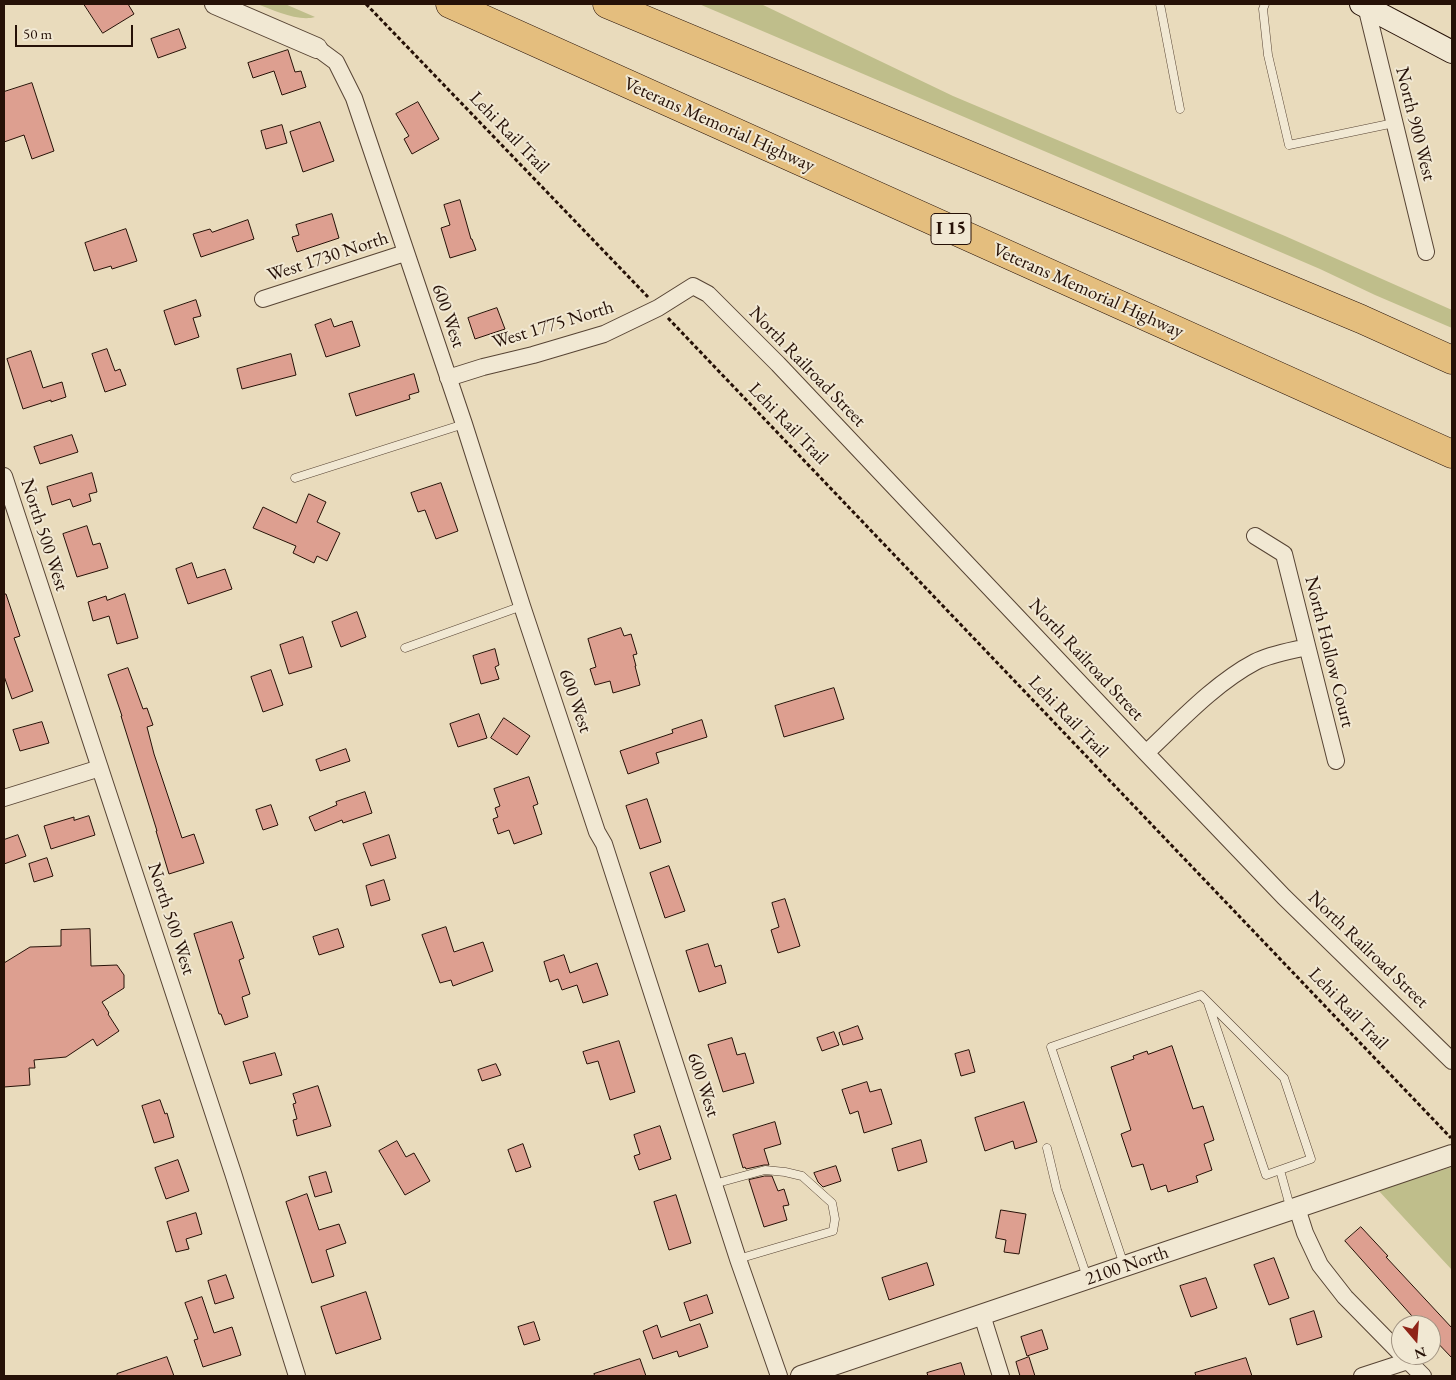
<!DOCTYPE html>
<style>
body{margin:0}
#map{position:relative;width:1456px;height:1380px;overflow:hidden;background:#e9dbbc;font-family:"EB Garamond",serif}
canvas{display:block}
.frame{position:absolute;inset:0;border:5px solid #261107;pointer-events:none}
.north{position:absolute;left:1391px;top:1315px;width:50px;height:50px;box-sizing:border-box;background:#f1e8d3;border:1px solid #a09281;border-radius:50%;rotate:162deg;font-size:14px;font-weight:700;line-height:20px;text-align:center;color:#261107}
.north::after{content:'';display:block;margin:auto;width:18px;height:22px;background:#8f2418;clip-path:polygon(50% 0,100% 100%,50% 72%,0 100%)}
.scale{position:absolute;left:15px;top:25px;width:118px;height:22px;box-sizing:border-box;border:2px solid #261107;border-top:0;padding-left:6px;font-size:15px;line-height:18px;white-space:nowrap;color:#261107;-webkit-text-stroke:4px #f1e8d3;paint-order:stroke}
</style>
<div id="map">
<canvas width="1456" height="1380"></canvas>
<div class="frame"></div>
<div class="north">N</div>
<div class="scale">50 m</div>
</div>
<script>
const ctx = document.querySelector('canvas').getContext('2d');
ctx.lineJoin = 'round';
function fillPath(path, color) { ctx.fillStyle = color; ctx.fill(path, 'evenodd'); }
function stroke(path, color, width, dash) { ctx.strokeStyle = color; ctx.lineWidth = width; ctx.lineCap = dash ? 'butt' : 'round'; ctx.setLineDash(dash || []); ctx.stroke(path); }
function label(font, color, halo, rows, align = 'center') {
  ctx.font = font + ' "EB Garamond",serif'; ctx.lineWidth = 4; ctx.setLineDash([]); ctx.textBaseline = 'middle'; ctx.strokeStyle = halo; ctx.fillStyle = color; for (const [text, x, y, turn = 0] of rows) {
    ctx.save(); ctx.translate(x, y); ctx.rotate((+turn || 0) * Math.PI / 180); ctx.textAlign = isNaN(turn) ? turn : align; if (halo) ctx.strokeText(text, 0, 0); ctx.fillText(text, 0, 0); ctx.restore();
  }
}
const green = new Path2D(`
 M 257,4 L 285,4 L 315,17 C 299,22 273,10 257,4 Z
 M 699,4 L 761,4 L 953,96 L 1285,236 L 1452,310 L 1452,328 L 1375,295 L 1320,269 L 1152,197 Z
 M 1452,1167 L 1452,1270 L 1378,1190 Z`);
const building = new Path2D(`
 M 84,4 L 128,4 L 134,14 L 103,33 Z
 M 179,29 L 186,48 L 158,58 L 151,39 Z
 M 288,50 L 295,72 L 301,71 L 306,87 L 282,95 L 274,71 L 253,78 L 248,63 Z
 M 32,83 L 54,151 L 32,159 L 24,135 L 4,142 L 4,92 Z
 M 418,102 L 439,139 L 412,154 L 404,139 L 409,136 L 396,114 Z
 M 320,122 L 334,161 L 303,172 L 290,132 Z
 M 282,125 L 287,143 L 266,149 L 261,131 Z
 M 460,200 L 471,239 L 472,239 L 476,250 L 450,258 L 441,228 L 450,225 L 444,205 Z
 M 332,214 L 339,238 L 297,252 L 292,237 L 299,235 L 296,225 Z
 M 248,220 L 254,239 L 201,257 L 193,234 L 210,229 L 212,232 Z
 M 126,229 L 137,261 L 112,269 L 111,266 L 94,271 L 85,243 Z
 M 196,300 L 201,316 L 193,318 L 199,337 L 175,345 L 164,311 Z
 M 497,308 L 505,329 L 475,339 L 468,318 Z
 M 331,319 L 334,327 L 352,321 L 360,346 L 326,357 L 315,325 Z
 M 107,349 L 115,371 L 120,369 L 126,385 L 105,392 L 92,354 Z
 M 31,351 L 43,388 L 62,382 L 66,397 L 51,402 L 51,400 L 23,409 L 7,359 Z
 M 291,354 L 296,375 L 242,389 L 237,369 Z
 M 414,374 L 419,392 L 409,395 L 410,399 L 356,416 L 349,394 Z
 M 72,435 L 78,452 L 40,464 L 34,447 Z
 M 92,473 L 97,492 L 89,494 L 91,501 L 73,507 L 70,499 L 52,505 L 47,487 Z
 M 441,483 L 458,531 L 436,539 L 425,510 L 418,512 L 411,493 Z
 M 309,494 L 326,502 L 317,522 L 340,533 L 327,561 L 317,556 L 314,563 L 293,553 L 296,546 L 253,528 L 263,507 L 296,523 Z
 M 87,526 L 93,545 L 100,543 L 108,568 L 77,577 L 63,534 Z
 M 192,563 L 197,578 L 225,569 L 232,589 L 188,604 L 176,569 Z
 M 4,594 L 6,594 L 20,636 L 14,638 L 33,691 L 12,699 L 4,676 Z
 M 125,594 L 138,638 L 117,644 L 109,616 L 93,621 L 88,602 L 106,596 L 107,600 Z
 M 357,612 L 366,637 L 341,647 L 332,622 Z
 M 621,628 L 624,636 L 631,634 L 637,654 L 633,655 L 636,666 L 635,666 L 640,685 L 613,693 L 610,681 L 595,685 L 590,669 L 596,667 L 588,639 Z
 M 303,637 L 312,667 L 289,674 L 280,645 Z
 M 495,649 L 499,665 L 495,667 L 499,679 L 481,684 L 473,656 Z
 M 128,668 L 143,709 L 147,708 L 153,725 L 147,727 L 154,754 L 182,838 L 194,834 L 204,863 L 169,874 L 156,831 L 157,831 L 121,716 L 122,716 L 108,675 Z
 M 271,670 L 283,705 L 263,712 L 251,677 Z
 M 834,688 L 844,719 L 784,737 L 775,706 Z
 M 479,714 L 487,738 L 458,747 L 450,724 Z
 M 504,718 L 530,736 L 517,755 L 491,738 Z
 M 702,720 L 707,737 L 656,753 L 659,763 L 628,774 L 620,751 L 673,733 L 672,730 Z
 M 42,722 L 49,743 L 20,751 L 13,730 Z
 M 346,749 L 350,761 L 320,771 L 316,760 Z
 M 529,777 L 538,804 L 533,806 L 542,834 L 514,844 L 509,830 L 498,834 L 493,819 L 498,817 L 495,808 L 500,806 L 494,789 Z
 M 365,792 L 372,813 L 343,823 L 342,820 L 315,831 L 309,817 L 337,805 L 336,802 Z
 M 647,799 L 661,842 L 640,849 L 626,806 Z
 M 271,805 L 278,825 L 263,830 L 256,810 Z
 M 89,816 L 95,835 L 51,849 L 44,826 L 74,817 L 74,820 Z
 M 18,835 L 26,856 L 4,864 L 4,840 Z
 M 389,835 L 396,858 L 371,866 L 363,844 Z
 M 47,858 L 53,876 L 34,882 L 29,864 Z
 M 669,866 L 685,911 L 665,918 L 650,873 Z
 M 384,880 L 390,900 L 371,906 L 366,886 Z
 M 785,899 L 800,946 L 778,953 L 771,930 L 779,927 L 772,903 Z
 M 232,922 L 244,958 L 239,960 L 250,994 L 242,997 L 248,1017 L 225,1025 L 221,1014 L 219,1014 L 194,934 Z
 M 446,927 L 454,952 L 483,942 L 493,971 L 453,986 L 451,980 L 440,983 L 422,935 Z
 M 90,929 L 91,966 L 117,965 L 124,975 L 124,988 L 102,1002 L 109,1013 L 108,1014 L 119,1031 L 97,1046 L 93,1039 L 66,1057 L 34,1060 L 35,1068 L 29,1068 L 30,1085 L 4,1087 L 4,963 L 30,947 L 61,946 L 61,930 Z
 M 338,929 L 344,947 L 319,955 L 313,937 Z
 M 708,944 L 715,967 L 721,965 L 726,983 L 699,992 L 686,951 Z
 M 564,955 L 570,973 L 597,963 L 608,995 L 583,1003 L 577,985 L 562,990 L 558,979 L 550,982 L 544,962 Z
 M 858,1026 L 863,1039 L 843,1045 L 839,1033 Z
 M 834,1032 L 839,1045 L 822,1051 L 817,1038 Z
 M 732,1038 L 737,1055 L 745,1053 L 754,1083 L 723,1092 L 708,1045 Z
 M 619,1041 L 635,1092 L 610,1100 L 598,1061 L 587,1064 L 583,1052 Z
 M 1172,1046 L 1193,1109 L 1203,1106 L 1214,1140 L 1204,1144 L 1212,1170 L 1196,1176 L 1198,1182 L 1168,1192 L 1166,1185 L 1151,1190 L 1143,1164 L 1132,1167 L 1121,1134 L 1131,1130 L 1111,1067 L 1134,1059 L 1133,1056 L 1147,1051 L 1148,1054 Z
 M 969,1050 L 975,1072 L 961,1076 L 955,1054 Z
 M 275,1053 L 282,1075 L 250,1084 L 243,1062 Z
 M 496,1064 L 501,1075 L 482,1081 L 478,1070 Z
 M 867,1082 L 870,1092 L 881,1089 L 892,1124 L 864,1133 L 858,1111 L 850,1114 L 842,1090 Z
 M 318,1086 L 331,1126 L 297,1136 L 293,1120 L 297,1119 L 293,1104 L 296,1103 L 293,1094 Z
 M 160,1100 L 165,1114 L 167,1113 L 174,1137 L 154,1143 L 142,1106 Z
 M 1024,1102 L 1037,1142 L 1015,1149 L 1013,1141 L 985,1151 L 975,1118 Z
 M 775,1122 L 781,1144 L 764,1149 L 769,1165 L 764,1165 L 746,1169 L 745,1167 L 743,1168 L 733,1135 Z
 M 660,1126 L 671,1159 L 639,1170 L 634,1156 L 640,1154 L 634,1135 Z
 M 921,1140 L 927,1162 L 898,1171 L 892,1149 Z
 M 397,1141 L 406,1157 L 414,1153 L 430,1181 L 405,1195 L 379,1151 Z
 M 523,1144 L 531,1167 L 516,1172 L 508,1150 Z
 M 178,1160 L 189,1191 L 166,1199 L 155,1168 Z
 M 836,1166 L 841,1181 L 823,1187 L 818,1182 L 814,1173 Z
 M 326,1172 L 332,1192 L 315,1197 L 309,1177 Z
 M 765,1176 L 772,1176 L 778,1191 L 784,1189 L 789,1205 L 783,1206 L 787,1220 L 764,1227 L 749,1180 Z
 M 307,1194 L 319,1230 L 339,1224 L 346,1243 L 326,1250 L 334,1276 L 312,1283 L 286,1202 Z
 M 676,1195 L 691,1243 L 669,1250 L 654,1202 Z
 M 1001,1210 L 1026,1214 L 1019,1254 L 1004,1252 L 1006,1240 L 996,1238 Z
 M 196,1213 L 202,1234 L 186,1239 L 189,1249 L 176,1252 L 167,1222 Z
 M 1361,1227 L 1388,1256 L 1386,1257 L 1452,1328 L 1452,1358 L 1431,1336 L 1431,1325 L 1420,1325 L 1345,1241 Z
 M 1274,1258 L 1289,1298 L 1269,1305 L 1254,1265 Z
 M 927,1263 L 934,1285 L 889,1300 L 882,1278 Z
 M 226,1275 L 234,1298 L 215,1304 L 208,1281 Z
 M 1206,1278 L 1217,1308 L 1191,1317 L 1180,1286 Z
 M 366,1292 L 381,1339 L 336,1354 L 321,1307 Z
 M 707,1295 L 713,1313 L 690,1321 L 684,1303 Z
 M 202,1297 L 214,1333 L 232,1327 L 241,1355 L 203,1367 L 194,1340 L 198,1339 L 185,1303 Z
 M 1314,1311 L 1322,1337 L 1297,1345 L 1290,1319 Z
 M 534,1322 L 540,1340 L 524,1345 L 518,1327 Z
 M 700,1324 L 708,1347 L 679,1357 L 677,1351 L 653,1359 L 643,1331 L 657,1325 L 661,1337 Z
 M 1042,1330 L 1048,1349 L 1027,1356 L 1021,1337 Z
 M 167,1357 L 174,1376 L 117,1376 L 117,1374 Z
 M 1029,1357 L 1035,1376 L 1020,1376 L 1016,1362 Z
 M 1246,1358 L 1252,1376 L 1196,1376 L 1195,1373 Z
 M 640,1359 L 646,1376 L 595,1376 L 594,1374 Z
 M 961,1363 L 965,1376 L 928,1376 L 927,1373 Z`);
const path = new Path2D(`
 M 366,4 L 648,297
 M 668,318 L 1451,1138`);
const service = new Path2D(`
 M 1160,4 L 1180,109
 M 1265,4 L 1263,9 L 1268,55 L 1289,145 L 1394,123
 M 295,478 L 464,424
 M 405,648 L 522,606
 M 1208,1003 L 1266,1175 L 1280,1170
 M 1047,1148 L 1057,1190 L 1087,1277
 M 714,1184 L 765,1170 L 785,1172 L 802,1176 L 832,1203 L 835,1219 L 833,1231 L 738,1259
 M 1124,1265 L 1051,1047 L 1201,995 L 1284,1078 L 1311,1159 L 1280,1170 L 1291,1210`);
const minor = new Path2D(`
 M 1366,6 L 1426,252
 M 317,48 L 336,62 L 354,98 L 464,424 L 522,606 L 597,832 L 604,844 L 738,1259 L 779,1376
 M 263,299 L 405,253
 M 448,378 L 483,367 L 533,355 L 604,334 L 658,308 L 693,286 L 708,294 L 778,364 L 1146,753 L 1284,897 L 1452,1061
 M 4,476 L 233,1173 L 297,1376
 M 1255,536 L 1284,554 L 1336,761
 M 1146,753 C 1178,723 1215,683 1255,662 C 1270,654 1290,651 1307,647
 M 4,798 L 100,768
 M 1297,1208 L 1305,1233 L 1320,1265 L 1345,1297 L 1401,1354
 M 982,1315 L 1001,1376
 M 1402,1355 L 1423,1376
 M 1362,1376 L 1408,1361`);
const tertiary = new Path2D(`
 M 215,4 L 317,48
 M 801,1376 L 1452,1155`);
const secondary = new Path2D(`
 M 1361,4 L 1452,52`);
const motorway = new Path2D(`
 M 450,4 L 1452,454
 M 607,4 L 1361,319 L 1452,360`);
const shields = [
 [951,229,40]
];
const shieldNames = [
 ["I 15",951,229]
];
const streetNames = [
 ["North 900 West",1415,124,76],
 ["Veterans Memorial Highway",719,125,24],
 ["Lehi Rail Trail",509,133,46],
 ["West 1730 North",328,257,-18],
 ["Veterans Memorial Highway",1088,291,24],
 ["600 West",448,316,71],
 ["West 1775 North",553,325,-17],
 ["North Railroad Street",807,367,46],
 ["Lehi Rail Trail",788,424,46],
 ["North 500 West",44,535,72],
 ["North Hollow Court",1329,652,76],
 ["North Railroad Street",1086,660,47],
 ["600 West",575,701,71],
 ["Lehi Rail Trail",1068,717,46],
 ["North 500 West",171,919,72],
 ["North Railroad Street",1368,950,44],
 ["Lehi Rail Trail",1348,1009,46],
 ["600 West",703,1085,72],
 ["2100 North",1127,1266,-19]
];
fillPath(green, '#bfbe8b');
fillPath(building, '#dd9f90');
stroke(building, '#261107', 1);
stroke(service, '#574434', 9);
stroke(minor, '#574434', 18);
stroke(tertiary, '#574434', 22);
stroke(secondary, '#261107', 24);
stroke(motorway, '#261107', 29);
stroke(path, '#261107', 3, [4, 2.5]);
stroke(service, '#f1e8d3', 8);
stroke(minor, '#f1e8d3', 16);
stroke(tertiary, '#f1e8d3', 20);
stroke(secondary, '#f1e8d3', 22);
stroke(motorway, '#e4be7e', 28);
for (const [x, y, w] of shields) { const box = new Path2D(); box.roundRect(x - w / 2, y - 15.5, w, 31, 4); ctx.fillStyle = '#f1e8d3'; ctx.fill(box); stroke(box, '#261107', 1); }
label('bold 18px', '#261107', null, shieldNames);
label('19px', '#261107', '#f1e8d3', streetNames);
</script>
